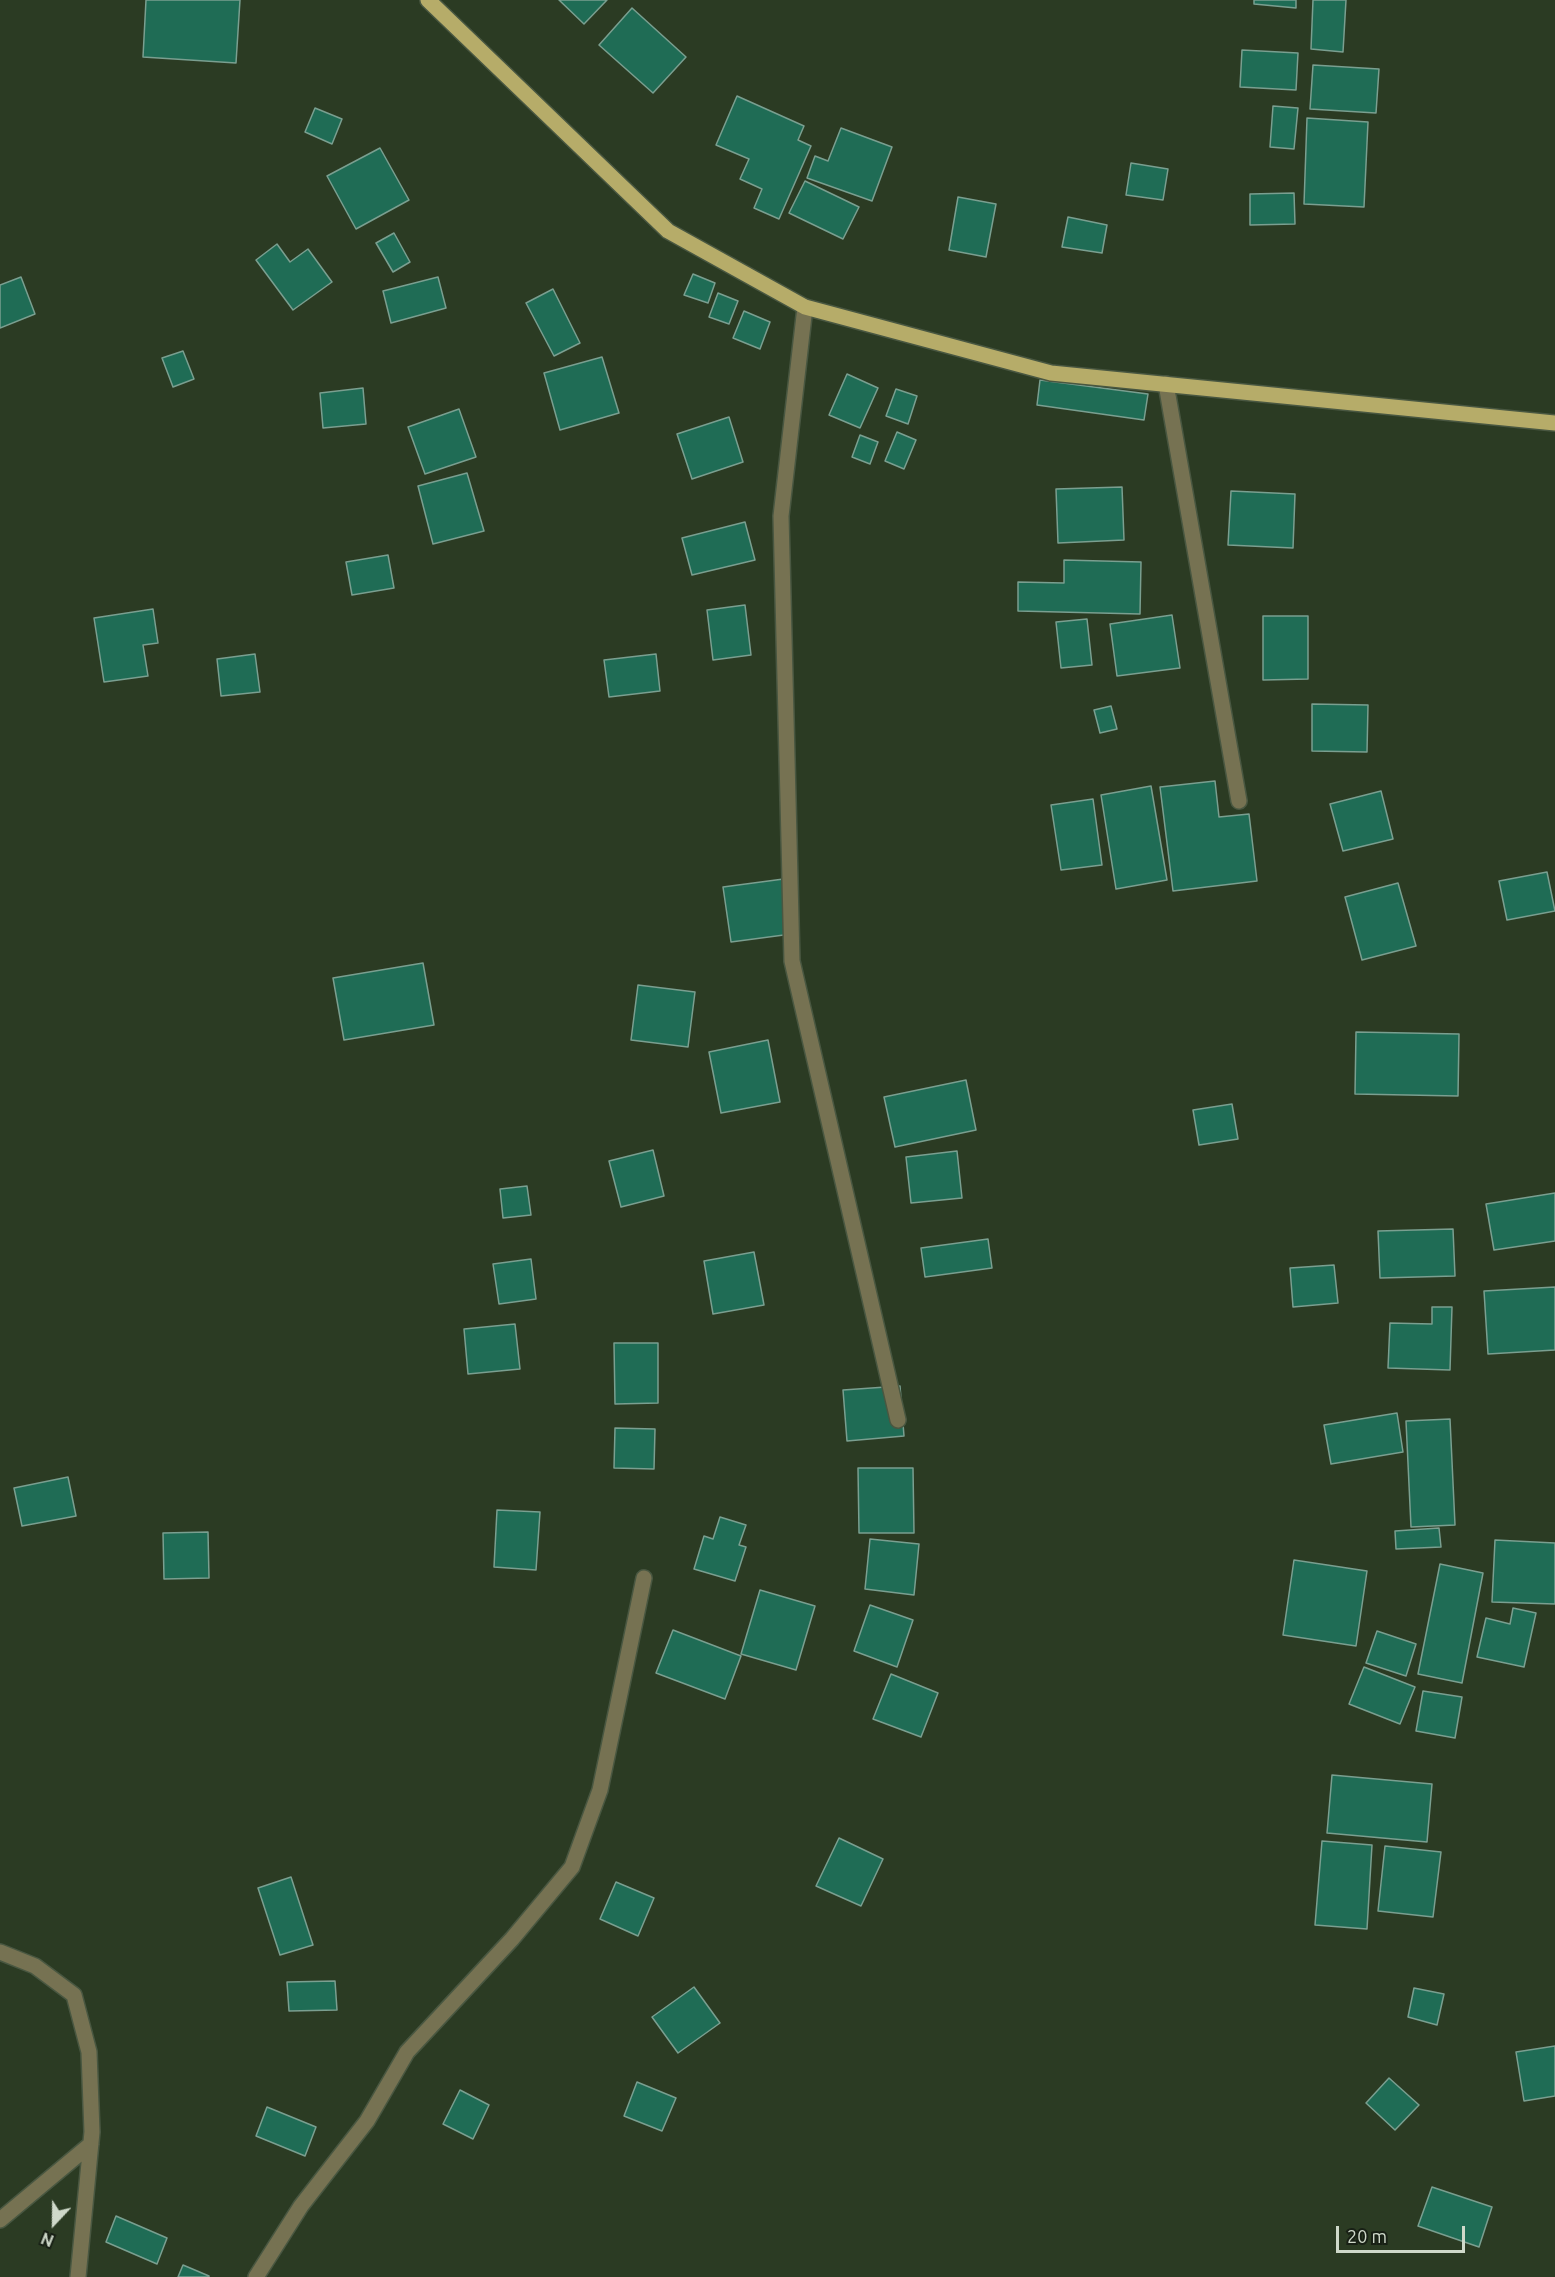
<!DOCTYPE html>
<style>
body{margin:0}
#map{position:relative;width:1555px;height:2277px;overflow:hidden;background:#2b3b23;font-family:Ubuntu,sans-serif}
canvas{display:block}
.north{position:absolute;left:24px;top:2193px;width:60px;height:60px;-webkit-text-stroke:4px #182015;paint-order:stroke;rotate:202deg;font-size:16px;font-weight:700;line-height:24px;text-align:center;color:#cfd9ca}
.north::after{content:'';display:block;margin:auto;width:21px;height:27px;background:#cfd9ca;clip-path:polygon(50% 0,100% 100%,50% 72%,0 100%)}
.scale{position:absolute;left:1336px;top:2226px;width:129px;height:27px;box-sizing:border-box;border:3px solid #cfd9ca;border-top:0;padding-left:8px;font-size:18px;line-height:21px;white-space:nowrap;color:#cfd9ca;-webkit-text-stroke:4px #182015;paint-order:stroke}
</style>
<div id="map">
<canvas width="1555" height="2277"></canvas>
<div class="north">N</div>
<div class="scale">20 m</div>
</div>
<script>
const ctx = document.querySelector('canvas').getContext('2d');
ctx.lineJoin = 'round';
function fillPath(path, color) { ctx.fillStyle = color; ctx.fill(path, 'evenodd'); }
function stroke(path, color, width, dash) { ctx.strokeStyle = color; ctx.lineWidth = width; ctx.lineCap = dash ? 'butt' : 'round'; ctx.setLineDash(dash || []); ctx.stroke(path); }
const building = new Path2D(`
 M 146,0 L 240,0 L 236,63 L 143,57 Z
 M 559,0 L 607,0 L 584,24 Z
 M 1254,0 L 1296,0 L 1296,8 L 1254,4 Z
 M 1313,0 L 1346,0 L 1343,52 L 1311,49 Z
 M 632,8 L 686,57 L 653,93 L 599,45 Z
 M 1242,50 L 1298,53 L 1296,90 L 1240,87 Z
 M 1313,65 L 1379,69 L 1376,113 L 1310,109 Z
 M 737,96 L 804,126 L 798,140 L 811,146 L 779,219 L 754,208 L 762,189 L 740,179 L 749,159 L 716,145 Z
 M 1273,106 L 1298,108 L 1294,149 L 1270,147 Z
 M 315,108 L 342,119 L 332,144 L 305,132 Z
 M 1307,118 L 1368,122 L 1364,207 L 1304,204 Z
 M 841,128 L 892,147 L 872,201 L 807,178 L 815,156 L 828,161 Z
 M 380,148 L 409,200 L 356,229 L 327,176 Z
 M 1131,163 L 1168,169 L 1163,200 L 1126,195 Z
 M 805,181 L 859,207 L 843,239 L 789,213 Z
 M 1294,193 L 1295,224 L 1250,225 L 1250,194 Z
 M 958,197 L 996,204 L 986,257 L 949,250 Z
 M 1068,217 L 1107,225 L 1102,253 L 1062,247 Z
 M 394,233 L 410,262 L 393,272 L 376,243 Z
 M 277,244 L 290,262 L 308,249 L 332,282 L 293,310 L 256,260 Z
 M 693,274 L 715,283 L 708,303 L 684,295 Z
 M 21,277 L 35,314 L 0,328 L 0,285 Z
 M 438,277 L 446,308 L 391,323 L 383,291 Z
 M 553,289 L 580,343 L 554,356 L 526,303 Z
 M 718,293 L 738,301 L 729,324 L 709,317 Z
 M 744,311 L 770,322 L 760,349 L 733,338 Z
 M 183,351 L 194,379 L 173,387 L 162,358 Z
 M 602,357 L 619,413 L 560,430 L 544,373 Z
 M 847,374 L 878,388 L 860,428 L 829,415 Z
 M 1040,380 L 1148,394 L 1144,420 L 1037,405 Z
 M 363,388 L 366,424 L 323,428 L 320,393 Z
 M 896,389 L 917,396 L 908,424 L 886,416 Z
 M 459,409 L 476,457 L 425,474 L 408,427 Z
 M 729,417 L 743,462 L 692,479 L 677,434 Z
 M 897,432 L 916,440 L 904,469 L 885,461 Z
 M 860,435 L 878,442 L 870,464 L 852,457 Z
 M 467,473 L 484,531 L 433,544 L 418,486 Z
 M 1122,487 L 1124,540 L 1058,543 L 1056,489 Z
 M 1231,491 L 1295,494 L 1293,548 L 1228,545 Z
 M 745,522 L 755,560 L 692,575 L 682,538 Z
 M 388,555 L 394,588 L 352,595 L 346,562 Z
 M 1064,560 L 1141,562 L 1140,614 L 1018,611 L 1018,582 L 1064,583 Z
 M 745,605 L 751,655 L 713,660 L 707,610 Z
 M 153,609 L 158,643 L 143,645 L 148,676 L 104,682 L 94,618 Z
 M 1172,615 L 1180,668 L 1117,676 L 1110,624 Z
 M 1263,616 L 1308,616 L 1308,679 L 1263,680 Z
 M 1087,619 L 1092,665 L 1061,668 L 1056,622 Z
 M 255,654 L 260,692 L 221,696 L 217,659 Z
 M 656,654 L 660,691 L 609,697 L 604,660 Z
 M 1312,704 L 1368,705 L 1367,752 L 1312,751 Z
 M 1111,706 L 1117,729 L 1100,733 L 1094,710 Z
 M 1215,781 L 1219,817 L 1249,814 L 1257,881 L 1173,891 L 1160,787 Z
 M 1151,786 L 1167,880 L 1116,889 L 1101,795 Z
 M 1381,791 L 1393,839 L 1343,851 L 1330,804 Z
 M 1093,799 L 1102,865 L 1061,870 L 1051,805 Z
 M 1547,872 L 1555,911 L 1507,920 L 1499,881 Z
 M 791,878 L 799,933 L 731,942 L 723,887 Z
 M 1398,883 L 1416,946 L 1362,960 L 1345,897 Z
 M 423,963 L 434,1025 L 344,1040 L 333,978 Z
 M 638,985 L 695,992 L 688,1047 L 631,1040 Z
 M 1356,1032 L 1459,1034 L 1458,1096 L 1355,1094 Z
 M 768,1040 L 780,1102 L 721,1113 L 709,1052 Z
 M 966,1080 L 976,1130 L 895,1147 L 884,1097 Z
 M 1232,1104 L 1238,1139 L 1199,1145 L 1193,1110 Z
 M 653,1150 L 664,1196 L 621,1207 L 609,1161 Z
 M 957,1151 L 962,1198 L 911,1203 L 906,1157 Z
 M 527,1186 L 531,1215 L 503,1218 L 500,1189 Z
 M 1555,1193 L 1555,1241 L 1494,1250 L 1486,1204 Z
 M 1453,1229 L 1455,1276 L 1380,1278 L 1378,1231 Z
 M 988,1239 L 992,1268 L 925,1277 L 921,1248 Z
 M 754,1252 L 764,1305 L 713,1314 L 704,1261 Z
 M 531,1259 L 536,1299 L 499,1304 L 493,1264 Z
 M 1334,1265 L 1338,1303 L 1293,1307 L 1290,1268 Z
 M 1555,1287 L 1555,1350 L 1488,1354 L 1484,1291 Z
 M 1432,1307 L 1452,1307 L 1450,1370 L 1388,1368 L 1390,1323 L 1432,1324 Z
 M 515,1324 L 520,1369 L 468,1374 L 464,1329 Z
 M 614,1343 L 658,1343 L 658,1403 L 615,1404 Z
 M 900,1386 L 904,1436 L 847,1441 L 843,1390 Z
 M 1397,1413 L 1403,1452 L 1331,1464 L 1324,1425 Z
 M 1450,1419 L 1455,1525 L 1411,1527 L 1406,1421 Z
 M 615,1428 L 655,1429 L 654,1469 L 614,1468 Z
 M 858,1468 L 913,1468 L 914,1533 L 859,1533 Z
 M 68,1477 L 76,1516 L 22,1526 L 14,1488 Z
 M 497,1510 L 540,1512 L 536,1570 L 494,1567 Z
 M 720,1517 L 746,1525 L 739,1545 L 746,1547 L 735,1581 L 694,1569 L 704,1536 L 713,1539 Z
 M 1439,1528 L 1441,1547 L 1396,1549 L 1395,1531 Z
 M 208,1532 L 209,1578 L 164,1579 L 163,1533 Z
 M 870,1539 L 919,1544 L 914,1595 L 865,1589 Z
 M 1495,1540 L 1555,1543 L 1555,1604 L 1492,1602 Z
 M 1294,1560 L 1367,1571 L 1356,1646 L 1283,1635 Z
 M 1440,1564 L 1483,1573 L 1462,1683 L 1418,1674 Z
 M 760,1590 L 815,1606 L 796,1670 L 741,1654 Z
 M 870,1605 L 913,1620 L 897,1667 L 854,1651 Z
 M 1513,1608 L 1536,1613 L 1524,1667 L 1477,1657 L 1486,1618 L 1510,1624 Z
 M 673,1630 L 741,1656 L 725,1699 L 656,1673 Z
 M 1377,1631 L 1416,1644 L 1406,1676 L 1366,1663 Z
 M 1364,1667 L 1415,1687 L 1400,1724 L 1349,1704 Z
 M 891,1674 L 938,1693 L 921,1737 L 873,1719 Z
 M 1423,1691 L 1462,1697 L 1455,1738 L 1416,1731 Z
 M 1332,1775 L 1432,1784 L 1427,1842 L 1327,1833 Z
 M 839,1838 L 883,1859 L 861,1906 L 816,1886 Z
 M 1322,1841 L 1372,1845 L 1367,1929 L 1315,1925 Z
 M 1385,1846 L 1441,1852 L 1433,1917 L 1378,1911 Z
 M 291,1877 L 313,1945 L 280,1955 L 258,1888 Z
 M 616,1882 L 654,1898 L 638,1936 L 600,1919 Z
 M 335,1981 L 337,2010 L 289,2011 L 287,1982 Z
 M 694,1987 L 720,2023 L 678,2053 L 652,2017 Z
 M 1414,1988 L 1444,1994 L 1437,2025 L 1408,2017 Z
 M 1555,2046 L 1555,2096 L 1524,2101 L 1516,2052 Z
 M 1389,2078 L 1419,2105 L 1395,2130 L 1366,2103 Z
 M 637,2082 L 676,2098 L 662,2131 L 624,2116 Z
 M 460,2090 L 489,2105 L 473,2139 L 443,2124 Z
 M 267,2107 L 316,2127 L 305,2156 L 256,2136 Z
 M 1432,2187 L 1492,2207 L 1479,2247 L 1418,2226 Z
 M 116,2216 L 167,2238 L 157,2264 L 106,2242 Z
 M 183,2265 L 209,2276 L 209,2277 L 178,2277 Z`);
const minor = new Path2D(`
 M 805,307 L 781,516 L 792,961 L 898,1420
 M 1166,384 L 1239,801
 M 0,1952 L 35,1966 L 74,1995 L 89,2052 L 92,2132 L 78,2277
 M 0,2220 L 91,2144
 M 256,2277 L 301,2206 L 367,2121 L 407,2052 L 512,1939 L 572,1867 L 600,1790 L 644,1578`);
const major = new Path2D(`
 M 428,0 L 668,231 L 805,307 L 1051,373 L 1555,423`);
fillPath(building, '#1f6c55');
stroke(building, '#7a9f90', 1.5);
stroke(minor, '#495741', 18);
stroke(major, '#495741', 18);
stroke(minor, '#767252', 15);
stroke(major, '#b6ac69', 15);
</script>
